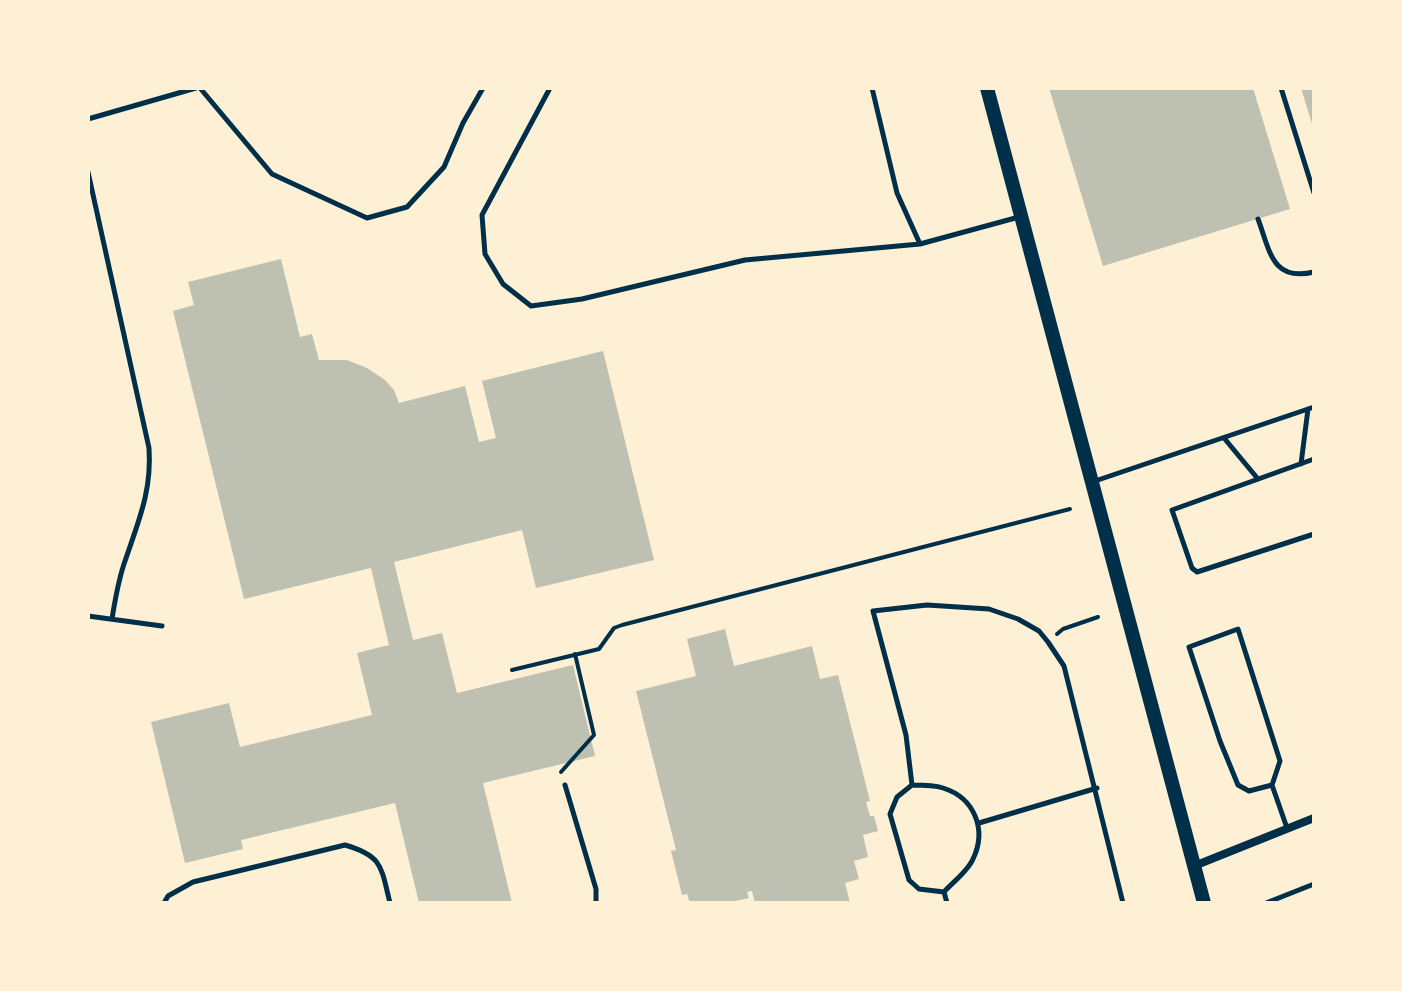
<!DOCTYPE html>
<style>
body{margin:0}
#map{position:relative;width:1402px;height:991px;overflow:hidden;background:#fdf0d5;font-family:"Sofia Sans Condensed",sans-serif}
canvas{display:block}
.frame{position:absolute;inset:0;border:90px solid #fdf0d5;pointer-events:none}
</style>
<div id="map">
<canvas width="1402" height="991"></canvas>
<div class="frame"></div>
</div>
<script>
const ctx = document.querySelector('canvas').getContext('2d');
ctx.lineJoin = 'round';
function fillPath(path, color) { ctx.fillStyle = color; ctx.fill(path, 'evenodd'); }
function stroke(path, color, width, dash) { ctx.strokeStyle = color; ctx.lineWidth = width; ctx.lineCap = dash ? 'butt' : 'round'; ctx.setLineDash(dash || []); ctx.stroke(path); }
const building = new Path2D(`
 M 1049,88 L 1253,88 L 1290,209 L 1103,266 Z
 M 1301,88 L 1314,88 L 1314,127 L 1313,127 Z
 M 281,259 L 300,337 L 312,334 L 319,360 L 347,360 L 367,368 L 385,380 L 394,390 L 399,403 L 465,386 L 479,442 L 496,438 L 482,381 L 603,351 L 654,560 L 536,588 L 522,530 L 394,562 L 413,640 L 442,633 L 457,693 L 573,665 L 595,756 L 483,783 L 512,903 L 419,903 L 395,803 L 241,840 L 243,849 L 185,863 L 151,722 L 229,703 L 240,747 L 372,715 L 357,653 L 389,645 L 371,568 L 244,599 L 173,311 L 194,305 L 188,282 Z
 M 725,629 L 734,666 L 812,646 L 820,679 L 838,675 L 870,801 L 866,802 L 870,816 L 874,816 L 878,831 L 863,835 L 868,857 L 854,861 L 859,879 L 845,883 L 850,903 L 755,903 L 752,891 L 747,892 L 749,898 L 727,903 L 690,903 L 687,894 L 682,895 L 671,851 L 676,850 L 636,691 L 696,676 L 687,639 Z`);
const path = new Path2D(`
 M 1057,634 L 1063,629 L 1098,617
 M 512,670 L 599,649 L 614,628 L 622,625 L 1070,509
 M 561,772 L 594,735 L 575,654`);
const service = new Path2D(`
 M 200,88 L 272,174 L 367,218 L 407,207 L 444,167 L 463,123 L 483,88
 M 550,88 L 482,215 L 485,254 L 503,284 L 531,306 L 582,299 L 745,260 L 920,244 L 1019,217
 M 872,88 L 897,193 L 920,244
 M 1281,88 L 1314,193
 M 88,119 L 196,88
 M 88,172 L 149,448 C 152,492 138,522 124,564 C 118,582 115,600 112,619
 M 1258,219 C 1270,251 1272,282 1314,272
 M 1224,438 L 1258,479
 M 1314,459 L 1172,510 L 1192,568 L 1197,572 L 1314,534
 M 1301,464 L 1308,409
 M 1095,481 L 1314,407
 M 88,616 L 162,626
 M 565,785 L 596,889 L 596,903
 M 912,785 L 906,735 L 873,611 L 927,605 L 989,609 L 1018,619 L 1039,631 L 1048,642 L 1064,666 L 1123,903
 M 912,785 C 922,785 934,785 943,788 C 975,798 987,830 973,859 C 968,871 953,882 944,892 L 919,889 L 909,880 L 890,814 L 897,797 Z
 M 1272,785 L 1249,791 L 1238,785 L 1220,741 L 1189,647 L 1238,629 L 1280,761 L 1272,785 L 1287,828
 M 979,823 L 1097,788
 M 944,892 L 947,903
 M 164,903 L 168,896 L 193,882 L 345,845 C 383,856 381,867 390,903
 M 1266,903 L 1314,884`);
const minor = new Path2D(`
 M 1194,866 L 1314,818`);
const secondary = new Path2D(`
 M 987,88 L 1204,903`);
fillPath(building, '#bec0b2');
stroke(path, '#003049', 4);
stroke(service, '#003049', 5);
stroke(minor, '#003049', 8);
stroke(secondary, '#003049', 14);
</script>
